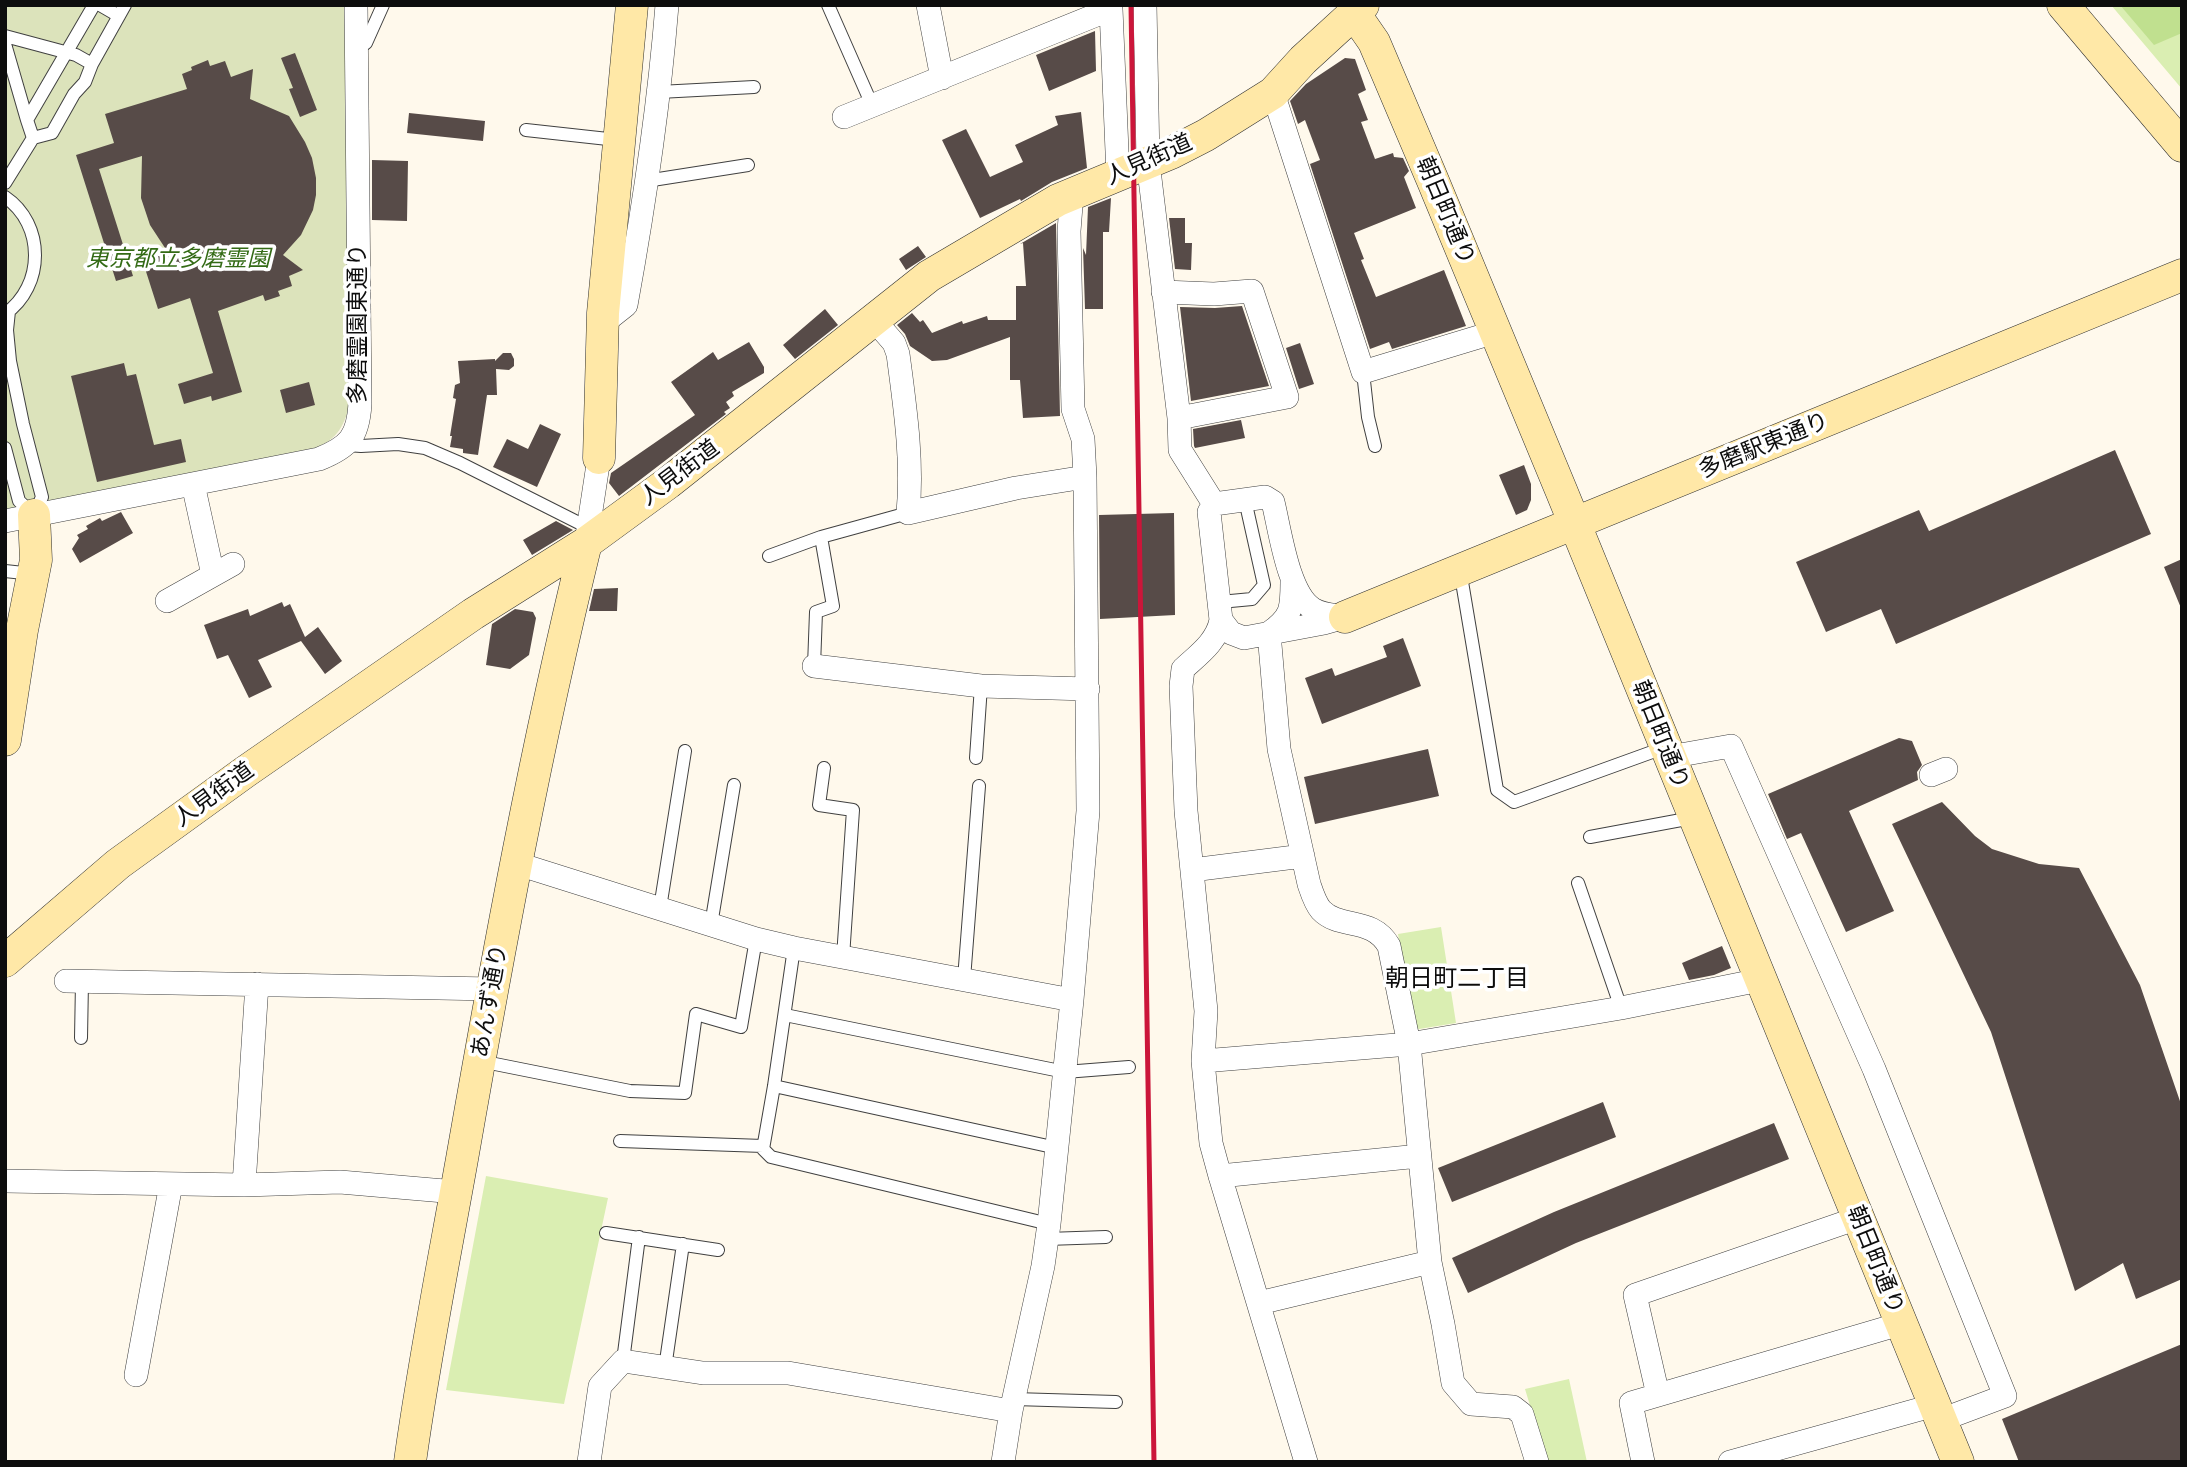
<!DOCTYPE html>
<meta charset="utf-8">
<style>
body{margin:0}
#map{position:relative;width:2187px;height:1467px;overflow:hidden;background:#fff9ec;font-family:"Noto Serif",serif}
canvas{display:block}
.frame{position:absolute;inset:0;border:7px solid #0d0d0d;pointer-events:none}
</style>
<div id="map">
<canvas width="2187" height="1467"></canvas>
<div class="frame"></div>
</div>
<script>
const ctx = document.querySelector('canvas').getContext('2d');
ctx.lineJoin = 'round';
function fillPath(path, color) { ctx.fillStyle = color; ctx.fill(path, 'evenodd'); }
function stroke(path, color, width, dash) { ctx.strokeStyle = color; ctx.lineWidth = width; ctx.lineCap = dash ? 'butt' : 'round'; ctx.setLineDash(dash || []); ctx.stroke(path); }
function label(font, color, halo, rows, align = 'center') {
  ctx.font = font + ' "Noto Serif","Noto Sans JP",serif'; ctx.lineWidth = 7; ctx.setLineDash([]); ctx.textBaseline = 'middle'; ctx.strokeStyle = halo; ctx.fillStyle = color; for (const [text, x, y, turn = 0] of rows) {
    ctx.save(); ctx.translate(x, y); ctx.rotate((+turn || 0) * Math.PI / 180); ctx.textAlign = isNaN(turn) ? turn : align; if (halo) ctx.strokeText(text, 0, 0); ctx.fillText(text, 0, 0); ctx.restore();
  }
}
const green = new Path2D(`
 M 2111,5 L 2182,5 L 2182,89 Z
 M 1441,927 L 1456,1023 L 1413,1030 L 1398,934 Z
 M 486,1176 L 608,1198 L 564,1404 L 446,1390 Z
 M 1569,1379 L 1587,1462 L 1547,1462 L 1525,1389 Z`);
const forest = new Path2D(`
 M 2120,5 L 2182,5 L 2182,33 L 2154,45 Z`);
const cemetery = new Path2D(`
 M 5,5 L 348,5 L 350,404 C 343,429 336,441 310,450 L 5,512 Z`);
const building = new Path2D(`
 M 1095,31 L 1096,71 L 1049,91 L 1036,55 Z
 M 295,53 L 317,110 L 300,117 L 289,89 L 293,88 L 281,58 Z
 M 1345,58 L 1355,59 L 1366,90 L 1358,94 L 1368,120 L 1361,122 L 1375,159 L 1393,153 L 1394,157 L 1403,158 L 1409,171 L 1404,177 L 1416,208 L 1354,233 L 1364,259 L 1361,260 L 1376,297 L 1444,270 L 1466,326 L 1392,349 L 1389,342 L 1370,349 L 1310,164 L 1320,160 L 1305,120 L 1298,124 L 1290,101 L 1306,84 Z
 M 208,60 L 210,66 L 225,61 L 231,77 L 253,69 L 250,99 L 289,116 L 305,142 L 312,158 L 316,178 L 316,195 L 313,210 L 301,235 L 283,255 L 303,270 L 289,276 L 292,286 L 278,291 L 280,296 L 265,301 L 263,295 L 218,311 L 242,392 L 212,401 L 211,396 L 184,404 L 178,384 L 213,373 L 190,298 L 158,309 L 142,259 L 167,251 L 150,225 L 141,198 L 142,156 L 99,169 L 133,276 L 116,281 L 76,155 L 114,143 L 105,114 L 187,89 L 182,74 L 192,70 L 191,67 Z
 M 1081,112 L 1087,168 L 1052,182 L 1021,201 L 1020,199 L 980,218 L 942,140 L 966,129 L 990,177 L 1023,162 L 1015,145 L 1058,125 L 1055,116 Z
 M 409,113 L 485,121 L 483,141 L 407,133 Z
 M 372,160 L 408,161 L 407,221 L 372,220 Z
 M 1111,198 L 1109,232 L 1103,232 L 1103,309 L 1085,309 L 1083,248 L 1086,255 L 1088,207 Z
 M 1169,218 L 1185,218 L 1185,243 L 1192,243 L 1191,270 L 1175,269 Z
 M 1056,223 L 1060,416 L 1023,418 L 1020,380 L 1010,380 L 1010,337 L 947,360 L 932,361 L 910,346 L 905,334 L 897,325 L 912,313 L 920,322 L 923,320 L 932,333 L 962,321 L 963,324 L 987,316 L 988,320 L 1016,320 L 1016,286 L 1026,286 L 1023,243 L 1020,244 Z
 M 918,246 L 926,257 L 906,270 L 899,259 Z
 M 1242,306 L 1269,386 L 1191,401 L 1180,307 L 1215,308 Z
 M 825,309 L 838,325 L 795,359 L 783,345 Z
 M 749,342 L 764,367 L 764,373 L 732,392 L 734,396 L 726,402 L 730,408 L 724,412 L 726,414 L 619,496 L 609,483 L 611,473 L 695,415 L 671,382 L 713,352 L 718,360 Z
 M 1300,343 L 1314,384 L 1299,389 L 1286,348 Z
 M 503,353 L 511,353 L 514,359 L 514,366 L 509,370 L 496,369 L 497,395 L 487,395 L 478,455 L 463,453 L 463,449 L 450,447 L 452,436 L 450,436 L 456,399 L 453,398 L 455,385 L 460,383 L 458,361 L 495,359 L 495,361 Z
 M 124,363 L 127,376 L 136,374 L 154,445 L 181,439 L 186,462 L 97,482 L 71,376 Z
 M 309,382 L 315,405 L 286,413 L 280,390 Z
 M 1241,420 L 1245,438 L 1195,448 L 1194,446 L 1193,429 Z
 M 540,424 L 561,434 L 537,487 L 493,467 L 507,439 L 528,449 Z
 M 2115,450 L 2151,534 L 1896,644 L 1881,609 L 1826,632 L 1796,562 L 1919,510 L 1929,531 Z
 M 1524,465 L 1531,484 L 1531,500 L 1527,510 L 1516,515 L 1499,475 Z
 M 121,512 L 133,533 L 80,563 L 72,549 L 79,538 L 77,535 L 88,529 L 86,526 L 100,518 L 102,521 Z
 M 1174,513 L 1175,615 L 1100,619 L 1099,515 Z
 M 556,521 L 573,530 L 532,555 L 523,540 Z
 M 2182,559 L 2182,608 L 2181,608 L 2164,567 Z
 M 618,588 L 617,611 L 589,611 L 594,589 Z
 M 282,602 L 284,607 L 290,604 L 305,637 L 318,627 L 342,661 L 325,674 L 301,641 L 258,660 L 272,687 L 249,698 L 228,655 L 217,659 L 204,625 L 248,609 L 250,616 Z
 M 515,609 L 533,612 L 536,618 L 529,655 L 510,669 L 486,665 L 492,624 Z
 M 1403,638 L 1421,686 L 1322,724 L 1305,678 L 1332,668 L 1335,676 L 1387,657 L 1383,646 Z
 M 1899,738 L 1912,741 L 1922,765 L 1917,772 L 1918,780 L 1849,811 L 1894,911 L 1846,932 L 1801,833 L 1787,839 L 1768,794 Z
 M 1428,749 L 1439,796 L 1315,824 L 1304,777 Z
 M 1942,802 L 1975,836 L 1992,849 L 2039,864 L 2079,868 L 2140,985 L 2182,1107 L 2182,1279 L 2136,1299 L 2123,1263 L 2075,1291 L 1991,1032 L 1892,824 Z
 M 1722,946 L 1731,968 L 1714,975 L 1689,980 L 1682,963 Z
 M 1603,1102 L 1616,1137 L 1452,1202 L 1438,1168 Z
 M 1774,1123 L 1789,1159 L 1576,1243 L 1468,1293 L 1452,1258 L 1554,1212 Z
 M 2182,1344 L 2182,1462 L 2019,1462 L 2002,1419 Z`);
const lane = new Path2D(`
 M 100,5 L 119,16
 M 828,5 L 872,105
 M 5,36 L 76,55 L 92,64
 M 5,44 L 27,120
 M 358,49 L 366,43 L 383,5
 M 659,92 L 754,87
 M 526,130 L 617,140
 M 33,138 L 27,120 L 94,5
 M 646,181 L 748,165
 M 5,183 L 33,138 L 52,133 L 74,94 L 85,82 L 92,64 L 125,5
 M 5,197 C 45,224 45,286 5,314
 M 1363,372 L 1368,417 L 1375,446
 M 347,445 L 361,446 L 398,444 L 425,448 L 460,463 L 589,528
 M 5,448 L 19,501 L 34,515 L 42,497 L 23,424 L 10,361 L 7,330 L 9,311
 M 769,556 L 821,537
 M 1460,570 L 1497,790 L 1514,802 L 1666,747
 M 5,571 L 33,574
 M 1220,602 L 1252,599 L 1264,585 L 1245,500
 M 814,666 L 816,612 L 833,606 L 821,537 L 908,513
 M 976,758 L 981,686
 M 824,768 L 819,805 L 853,810 L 843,957
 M 1590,837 L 1692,818
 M 1578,883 L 1621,1008
 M 660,908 L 685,751
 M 711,925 L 734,785
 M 794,948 L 774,1086 L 763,1149 L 771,1157 L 1049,1224
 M 964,979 L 979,786
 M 785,1015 L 1065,1072 L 1129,1067
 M 81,1038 L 82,982
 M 480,1061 L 630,1091 L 685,1093 L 696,1014 L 741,1027 L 756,939
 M 774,1086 L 1057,1148
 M 620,1141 L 763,1146
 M 606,1233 L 718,1250
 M 1047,1239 L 1106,1237
 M 623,1361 L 639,1237
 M 665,1368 L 683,1244
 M 1014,1399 L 1116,1402`);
const street = new Path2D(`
 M 928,5 L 942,78
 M 1145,5 L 1148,162 L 1179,418 L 1180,450 L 1214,504
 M 1273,93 L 1363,372 L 1495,332
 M 844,117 L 1111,9 L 1118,175
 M 1163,292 L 1214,294 L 1252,291 L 1287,397 L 1179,418
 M 875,321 L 894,343 L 898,354 C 905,407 913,460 908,513 L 1016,488 L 1085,477
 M 602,324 L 626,305 C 644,206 659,106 667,5
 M 193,484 L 213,575
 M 1265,497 L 1273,502 C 1280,530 1288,594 1313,609 C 1322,615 1335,615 1345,617 L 1324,623 L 1244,638 L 1231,633 L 1221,620 L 1209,512 L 1214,504 Z
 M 5,521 L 319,459 C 349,447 358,437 360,404 L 356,5
 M 586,543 L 599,458
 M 1292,582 C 1292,608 1292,617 1269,633 L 1279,749 L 1309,884 C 1312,893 1315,903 1321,910 C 1340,930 1372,916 1389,946 L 1409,1044 L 1430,1262 L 1443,1324 L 1453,1383 L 1471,1404 L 1513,1407 L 1522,1414 L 1537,1462
 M 167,601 L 233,564
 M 1221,620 C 1217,642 1198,655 1183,669 L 1181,686 L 1186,811 L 1206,1011 L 1203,1061 L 1207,1103 L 1211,1143 L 1220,1176 L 1306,1462
 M 814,666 L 981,686 L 1088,689
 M 1669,757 L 1731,746 L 1874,1069 L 2005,1396 L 1941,1420
 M 1931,775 L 1946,769
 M 515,863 L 756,939 L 794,948 L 1072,1000
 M 1192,870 L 1303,856
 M 66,981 L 492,989
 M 1203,1061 L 1409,1044 L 1621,1008 L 1760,980
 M 1220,1176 L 1419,1156
 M 5,1181 L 244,1185 L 340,1182 L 456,1192
 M 244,1185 L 257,984
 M 1259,1303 L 1430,1262
 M 136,1375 L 171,1184
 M 1658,1395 L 1635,1295 L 1858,1218
 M 589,1462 L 600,1386 L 623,1361 L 703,1373 L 788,1373 L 1011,1411
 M 1003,1462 L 1011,1411 L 1043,1266 L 1049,1224 L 1072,1000 L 1088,811 L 1085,477 L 1083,439 L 1073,409 L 1069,231 L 1072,193
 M 1643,1462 L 1631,1403 L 1900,1324
 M 1730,1462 L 1935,1405`);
const secondary = new Path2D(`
 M 2063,5 L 2182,146
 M 1354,13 L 1374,42 L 1433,181 L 1561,490 L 1958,1462
 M 599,458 L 603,313 L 632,5
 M 1345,617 L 2182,275
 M 5,740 L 22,630 L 36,560 L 34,515
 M 5,961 L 118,864 L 245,772 L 473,614 L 586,543 L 668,483 L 929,276 L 1058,200 L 1171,153 L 1206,135 L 1273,93 L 1303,60 L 1363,5
 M 410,1462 C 424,1360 444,1260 462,1159 C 498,953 536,747 586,543`);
const rail = new Path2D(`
 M 1131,5 L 1154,1462`);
const streetNames = [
 ["人見街道",1149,160,-24],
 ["朝日町通り",1445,211,67],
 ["多磨霊園東通り",358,324,-90],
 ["多磨駅東通り",1764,446,-22],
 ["人見街道",680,473,-37],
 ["朝日町通り",1660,735,68],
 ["人見街道",214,795,-36],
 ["あんず通り",490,1001,-80],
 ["朝日町通り",1875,1260,68]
];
const parkNames = [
 ["東京都立多磨霊園",178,259]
];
const neighbourhoodNames = [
 ["朝日町二丁目",1457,979]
];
fillPath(green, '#daeeb2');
fillPath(forest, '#c0e08f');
fillPath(cemetery, '#dce3bb');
fillPath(building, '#574b48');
stroke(lane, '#404040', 14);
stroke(street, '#404040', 24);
stroke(secondary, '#2f2f2f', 33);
stroke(lane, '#fff', 12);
stroke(street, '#fff', 23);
stroke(secondary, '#ffe8a7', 32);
stroke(rail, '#cb163a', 5);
label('23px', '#0d0d0d', '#fff', streetNames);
label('italic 23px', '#346b16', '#fff', parkNames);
label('24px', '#0d0d0d', '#fff', neighbourhoodNames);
</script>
